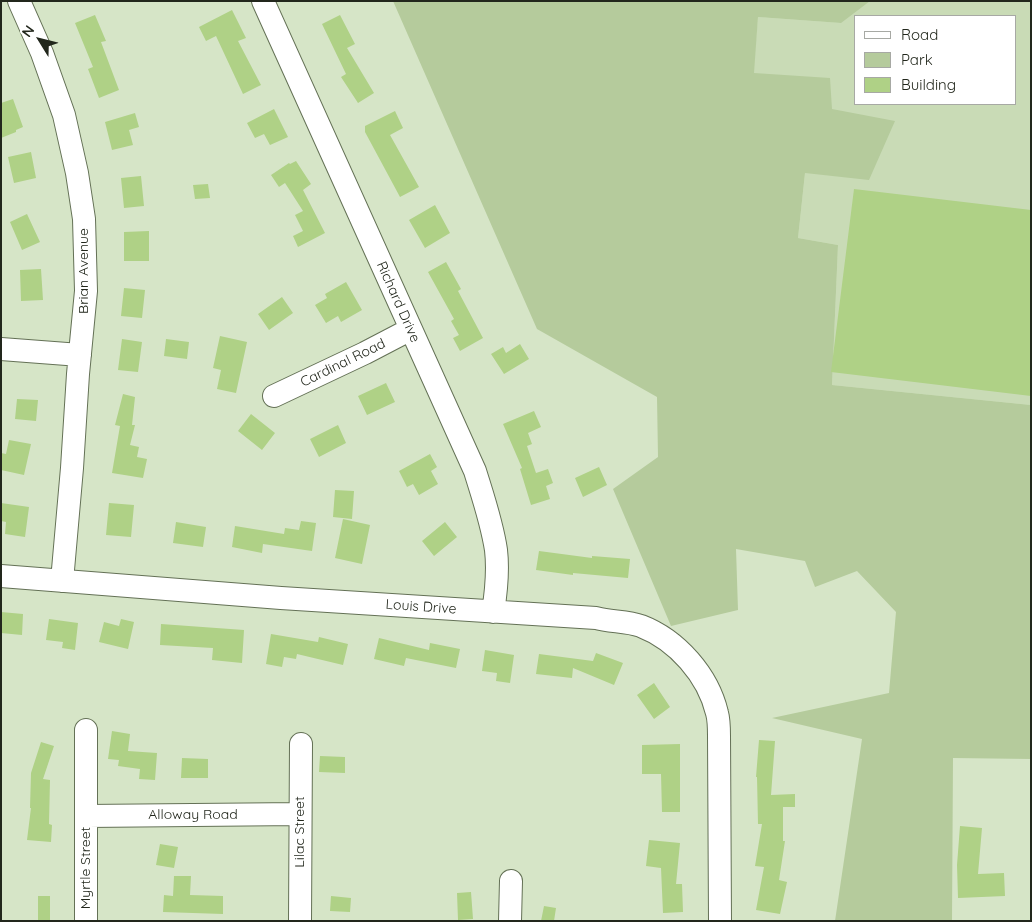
<!DOCTYPE html>
<style>
body{margin:0}
#map{position:relative;width:1032px;height:922px;overflow:hidden;background:#d6e5c7;font-family:Quicksand,sans-serif}
canvas{display:block}
.frame{position:absolute;inset:0;border:2px solid #22271c;pointer-events:none}
.legend{position:absolute;left:854px;top:15px;width:162px;height:90px;box-sizing:border-box;background:#fff;border:1px solid #a7a9a4;margin:0;padding:6px 9px;list-style:none;font-size:15px;color:#22271c}
.legend li{display:flex;align-items:center;gap:10px;height:25px}
.legend b{width:25px;border:1px solid #a7a9a4}
.north{position:absolute;left:15px;top:15px;width:50px;height:50px;-webkit-text-stroke:4px #fff;paint-order:stroke;rotate:306deg;font-size:14px;font-weight:700;line-height:20px;text-align:center;color:#22271c}
.north::after{content:'';display:block;margin:auto;width:18px;height:22px;background:#22271c;clip-path:polygon(50% 0,100% 100%,50% 72%,0 100%)}
</style>
<div id="map">
<canvas width="1032" height="922"></canvas>
<div class="frame"></div>
<ul class="legend">
<li><b style="height:6px;background:#fff"></b>Road</li>
<li><b style="height:14px;background:#b5cb9c"></b>Park</li>
<li><b style="height:14px;background:#afd186"></b>Building</li>
</ul>
<div class="north">N</div>
</div>
<script>
const ctx = document.querySelector('canvas').getContext('2d');
ctx.lineJoin = 'round';
function fillPath(path, color) { ctx.fillStyle = color; ctx.fill(path, 'evenodd'); }
function stroke(path, color, width, dash) { ctx.strokeStyle = color; ctx.lineWidth = width; ctx.lineCap = dash ? 'butt' : 'round'; ctx.setLineDash(dash || []); ctx.stroke(path); }
function label(font, color, halo, rows, align = 'center') {
  ctx.font = font + ' Quicksand,sans-serif'; ctx.lineWidth = 5; ctx.setLineDash([]); ctx.textBaseline = 'middle'; ctx.strokeStyle = halo; ctx.fillStyle = color; for (const [text, x, y, turn = 0] of rows) {
    ctx.save(); ctx.translate(x, y); ctx.rotate((+turn || 0) * Math.PI / 180); ctx.textAlign = isNaN(turn) ? turn : align; if (halo) ctx.strokeText(text, 0, 0); ctx.fillText(text, 0, 0); ctx.restore();
  }
}
const built = new Path2D(`
 M 832,1 L 1031,1 L 1031,405 L 832,385 L 838,245 L 798,238 L 805,173 L 831,109 L 753,73 L 758,17 L 841,23 ZM 856,16 L 1016,16 L 1016,104 L 856,104 Z`);
const green = new Path2D(`
 M 393,1 L 870,1 L 841,23 L 758,17 L 754,73 L 830,78 L 832,109 L 895,121 L 869,180 L 805,173 L 798,238 L 838,245 L 832,385 L 1031,405 L 1031,759 L 953,758 L 952,921 L 835,921 L 862,739 L 772,718 L 889,693 L 896,612 L 857,571 L 815,587 L 805,561 L 736,549 L 738,610 L 671,626 L 613,489 L 658,457 L 657,397 L 537,329 Z`);
const building = new Path2D(`
 M 232,10 L 246,38 L 238,41 L 261,85 L 243,94 L 216,36 L 206,41 L 199,27 Z
 M 95,15 L 106,41 L 101,42 L 119,90 L 99,98 L 88,69 L 93,67 L 75,23 Z
 M 340,15 L 355,44 L 347,48 L 374,93 L 358,103 L 341,77 L 346,74 L 322,24 Z
 M 13,99 L 23,127 L 16,130 L 16,132 L 1,138 L 1,103 Z
 M 274,109 L 288,137 L 270,145 L 264,134 L 255,138 L 247,123 Z
 M 395,111 L 403,128 L 390,135 L 419,187 L 400,197 L 365,132 L 365,126 Z
 M 135,113 L 139,127 L 129,130 L 133,145 L 112,150 L 105,122 Z
 M 31,152 L 36,178 L 14,183 L 8,157 Z
 M 296,161 L 311,184 L 303,190 L 325,233 L 298,247 L 293,236 L 303,231 L 295,215 L 303,211 L 285,183 L 279,187 L 271,175 L 289,163 L 290,164 Z
 M 141,176 L 144,206 L 124,208 L 121,178 Z
 M 208,184 L 210,198 L 195,199 L 193,185 Z
 M 854,189 L 1031,210 L 1031,396 L 831,372 Z
 M 435,205 L 450,233 L 425,248 L 409,220 Z
 M 27,214 L 40,242 L 22,250 L 10,222 Z
 M 149,231 L 149,261 L 124,261 L 124,232 Z
 M 446,262 L 461,289 L 458,291 L 483,338 L 460,351 L 453,338 L 459,335 L 451,321 L 454,319 L 428,272 Z
 M 41,269 L 43,300 L 21,301 L 20,270 Z
 M 346,282 L 362,310 L 341,322 L 338,316 L 326,323 L 315,305 L 327,298 L 325,294 Z
 M 124,288 L 145,290 L 142,318 L 121,316 Z
 M 282,297 L 293,313 L 269,330 L 258,314 Z
 M 220,336 L 247,342 L 236,393 L 217,389 L 221,370 L 213,368 Z
 M 122,339 L 142,342 L 138,372 L 118,370 Z
 M 166,339 L 189,342 L 187,359 L 164,356 Z
 M 520,344 L 529,359 L 504,374 L 491,354 L 503,347 L 506,353 Z
 M 386,383 L 395,402 L 367,415 L 358,396 Z
 M 123,394 L 135,397 L 132,425 L 135,425 L 130,445 L 139,447 L 137,457 L 147,459 L 143,478 L 112,473 L 120,426 L 115,425 Z
 M 17,399 L 38,400 L 36,421 L 15,419 Z
 M 534,411 L 541,427 L 528,433 L 532,444 L 527,446 L 536,473 L 548,469 L 553,483 L 546,486 L 550,499 L 531,505 L 520,469 L 522,468 L 503,424 Z
 M 251,414 L 275,433 L 262,450 L 238,431 Z
 M 338,425 L 346,443 L 319,457 L 310,439 Z
 M 9,440 L 31,444 L 24,475 L 1,470 L 1,453 L 6,454 Z
 M 430,454 L 437,467 L 431,471 L 438,484 L 419,495 L 413,484 L 407,487 L 399,471 Z
 M 599,467 L 607,485 L 583,497 L 575,478 Z
 M 335,490 L 354,491 L 352,519 L 333,517 Z
 M 1,503 L 29,507 L 25,537 L 5,534 L 6,522 L 1,521 Z
 M 109,503 L 134,505 L 131,537 L 106,535 Z
 M 343,519 L 370,525 L 362,564 L 335,558 Z
 M 301,521 L 316,523 L 312,551 L 263,544 L 262,553 L 232,547 L 235,526 L 284,534 L 285,528 L 299,530 Z
 M 176,522 L 206,527 L 203,547 L 173,543 Z
 M 445,522 L 457,537 L 434,556 L 422,541 Z
 M 539,551 L 592,558 L 592,556 L 630,559 L 628,578 L 573,573 L 573,575 L 536,570 Z
 M 1,612 L 23,614 L 22,635 L 1,633 Z
 M 49,619 L 78,623 L 75,650 L 62,648 L 63,642 L 46,640 Z
 M 121,619 L 134,622 L 128,649 L 99,642 L 104,622 L 119,626 Z
 M 161,624 L 244,630 L 242,663 L 212,660 L 213,648 L 160,645 Z
 M 271,634 L 318,642 L 319,637 L 348,644 L 343,665 L 297,654 L 296,659 L 284,657 L 282,667 L 266,664 Z
 M 379,638 L 429,650 L 430,643 L 460,649 L 456,668 L 406,658 L 404,666 L 374,659 Z
 M 485,650 L 514,655 L 510,683 L 496,681 L 497,673 L 482,671 Z
 M 596,653 L 623,663 L 614,685 L 573,668 L 572,678 L 536,674 L 539,654 L 593,661 Z
 M 654,683 L 670,707 L 654,719 L 637,695 Z
 M 112,731 L 130,734 L 128,751 L 157,753 L 155,780 L 139,779 L 140,769 L 118,766 L 119,760 L 108,759 Z
 M 759,740 L 775,741 L 771,795 L 795,794 L 795,807 L 783,807 L 783,841 L 785,841 L 779,880 L 787,882 L 780,914 L 756,910 L 764,867 L 755,866 L 762,824 L 758,824 L 757,777 L 756,777 Z
 M 41,742 L 54,746 L 43,779 L 50,780 L 49,824 L 52,825 L 51,842 L 27,840 L 31,808 L 30,808 L 31,773 Z
 M 680,744 L 680,812 L 662,812 L 661,774 L 642,774 L 642,745 Z
 M 320,756 L 345,757 L 345,773 L 319,772 Z
 M 182,758 L 208,759 L 208,778 L 181,778 Z
 M 960,826 L 982,828 L 978,874 L 1004,873 L 1005,896 L 958,898 L 957,865 Z
 M 649,840 L 680,843 L 676,884 L 682,884 L 683,912 L 663,913 L 661,868 L 646,866 Z
 M 160,844 L 178,847 L 174,868 L 156,865 Z
 M 174,876 L 191,876 L 190,895 L 223,896 L 223,914 L 163,912 L 164,895 L 173,896 Z
 M 471,892 L 473,919 L 458,920 L 457,893 Z
 M 38,896 L 50,896 L 50,921 L 38,921 Z
 M 331,896 L 351,898 L 350,912 L 330,911 Z
 M 544,906 L 556,908 L 554,921 L 541,921 Z`);
const minor = new Path2D(`
 M 19,1 L 42,53 L 64,115 L 77,173 L 84,219 L 86,291 L 78,374 L 72,468 L 62,581
 M 263,1 L 475,471 C 483,497 492,523 496,550 C 498,567 496,593 493,612
 M 1,349 L 80,355
 M 274,396 L 365,353 L 411,329
 M 1,576 L 281,598 L 596,618 C 610,622 627,621 641,626 C 677,640 708,675 717,713 C 719,720 719,728 719,736 L 720,921
 M 86,730 L 86,921
 M 86,816 L 300,814
 M 300,921 L 301,744
 M 510,921 L 511,881`);
const streetNames = [
 ["Brian Avenue",84,271,-90],
 ["Richard Drive",398,302,66],
 ["Cardinal Road",343,363,-26],
 ["Louis Drive",421,607,4],
 ["Alloway Road",193,815],
 ["Lilac Street",300,832,-90],
 ["Myrtle Street",86,868,-90]
];
fillPath(built, '#c9dbb6');
fillPath(green, '#b5cb9c');
fillPath(building, '#afd186');
stroke(minor, '#647156', 24);
stroke(minor, '#fff', 22);
label('14px', '#22271c', '#fff', streetNames);
</script>
